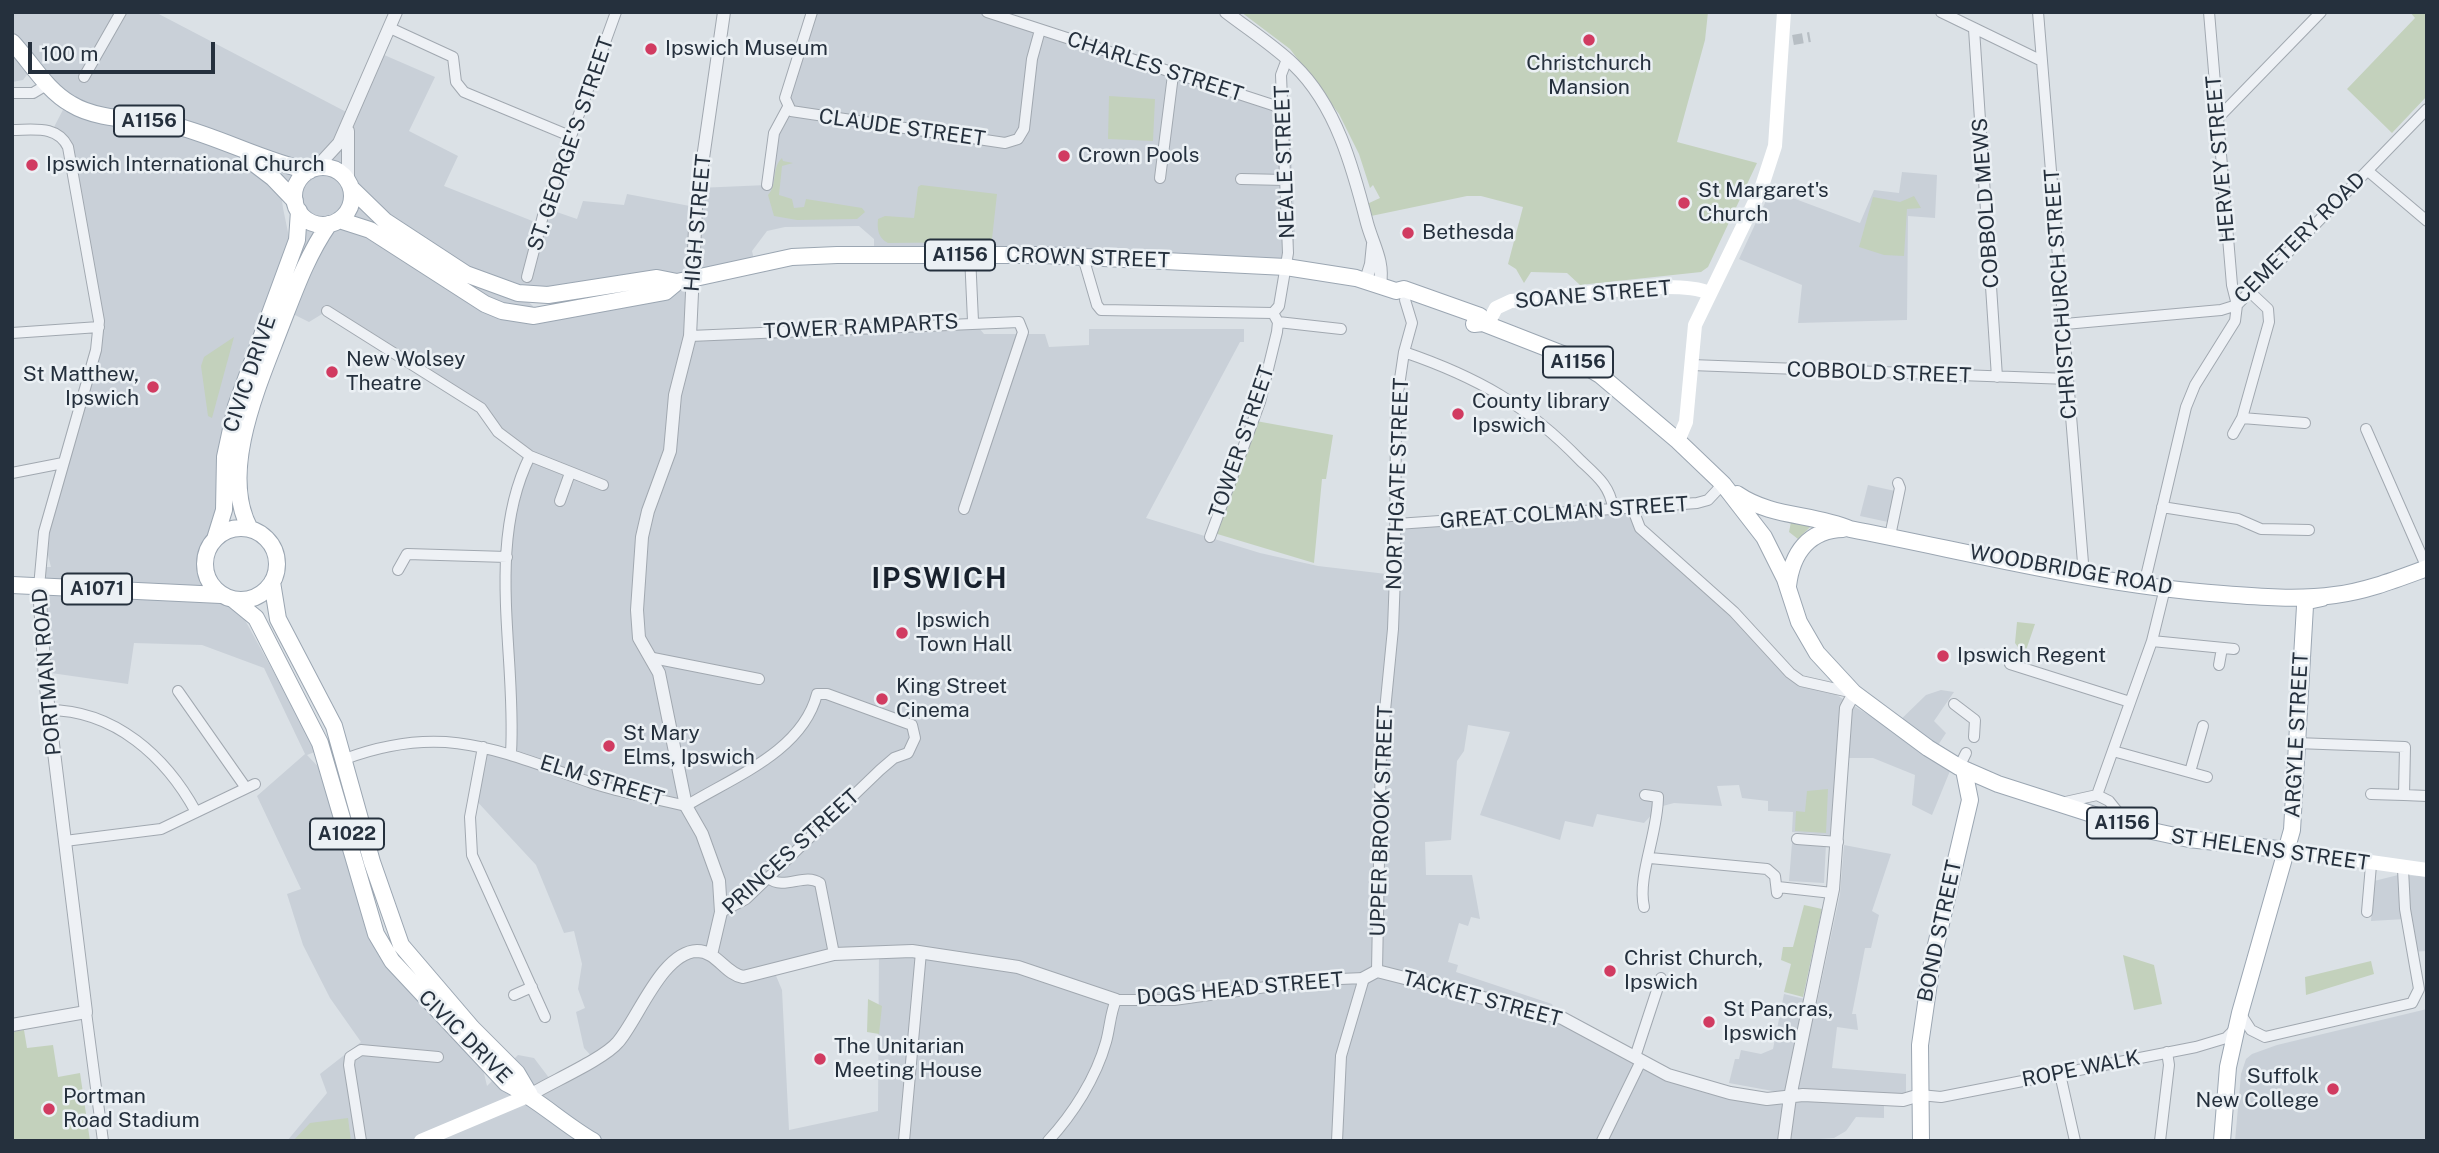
<!DOCTYPE html>
<style>
body{margin:0}
#map{position:relative;width:2439px;height:1153px;overflow:hidden;background:#dbe1e6;font-family:"Public Sans",sans-serif}
canvas{display:block}
.frame{position:absolute;inset:0;border:14px solid #25303d;pointer-events:none}
.scale{position:absolute;left:28px;top:42px;width:187px;height:32px;box-sizing:border-box;border:4px solid #25303d;border-top:0;padding-left:9px;font-size:21px;line-height:24px;white-space:nowrap;color:#25303d;-webkit-text-stroke:5px #ebf0f4;paint-order:stroke}
</style>
<div id="map">
<canvas width="2439" height="1153"></canvas>
<div class="frame"></div>
<div class="scale">100 m</div>
</div>
<script>
const ctx = document.querySelector('canvas').getContext('2d');
ctx.lineJoin = 'round';
function fillPath(path, color) { ctx.fillStyle = color; ctx.fill(path, 'evenodd'); }
function stroke(path, color, width, dash) { ctx.strokeStyle = color; ctx.lineWidth = width; ctx.lineCap = dash ? 'butt' : 'round'; ctx.setLineDash(dash || []); ctx.stroke(path); }
function label(font, color, halo, rows, align = 'center') {
  ctx.font = font + ' "Public Sans",sans-serif'; ctx.lineWidth = 5; ctx.setLineDash([]); ctx.textBaseline = 'middle'; ctx.strokeStyle = halo; ctx.fillStyle = color; for (const [text, x, y, turn = 0] of rows) {
    ctx.save(); ctx.translate(x, y); ctx.rotate((+turn || 0) * Math.PI / 180); ctx.textAlign = isNaN(turn) ? turn : align; if (halo) ctx.strokeText(text, 0, 0); ctx.fillText(text, 0, 0); ctx.restore();
  }
}
const built = new Path2D(`
 M 12,12 L 155,12 L 352,115 L 375,51 L 435,77 L 409,131 L 458,156 L 444,186 L 540,224 L 545,208 L 577,219 L 583,201 L 624,205 L 627,194 L 695,207 L 698,188 L 767,185 L 781,117 L 812,12 L 988,12 L 1282,108 L 1289,107 L 1295,232 L 1291,260 L 984,247 L 874,247 L 874,239 L 859,226 L 785,227 L 767,231 L 752,251 L 755,264 L 691,279 L 690,335 L 973,321 L 984,334 L 1045,334 L 1049,347 L 1089,345 L 1089,329 L 1244,329 L 1244,342 L 1240,342 L 1146,518 L 1260,553 L 1318,566 L 1395,575 L 1397,524 L 1632,507 L 1634,517 L 1790,673 L 1827,689 L 1891,729 L 1926,695 L 1941,690 L 1954,692 L 1934,721 L 1946,733 L 1929,759 L 1950,771 L 1932,815 L 1912,805 L 1915,775 L 1873,758 L 1837,758 L 1830,835 L 1792,832 L 1793,812 L 1768,811 L 1768,801 L 1742,798 L 1739,785 L 1717,786 L 1722,806 L 1674,803 L 1659,807 L 1644,823 L 1597,814 L 1593,827 L 1565,821 L 1560,840 L 1480,815 L 1510,732 L 1468,725 L 1464,751 L 1457,761 L 1451,840 L 1425,842 L 1426,875 L 1472,875 L 1480,919 L 1471,917 L 1468,926 L 1459,923 L 1448,962 L 1458,965 L 1456,972 L 1552,1004 L 1557,1017 L 1710,1088 L 1790,1097 L 1784,1141 L 1608,1141 L 1610,1128 L 1602,1141 L 287,1141 L 327,1093 L 320,1074 L 361,1042 L 330,998 L 303,945 L 287,894 L 301,889 L 257,796 L 305,754 L 264,668 L 202,645 L 134,643 L 128,684 L 44,672 L 39,567 L 51,567 L 45,544 L 99,327 L 68,147 L 52,131 L 67,102 L 33,67 L 23,80 L 12,82 ZM 279,178 L 302,203 L 292,252 L 283,208 ZM 676,282 L 534,315 L 533,306 L 519,294 ZM 287,311 L 309,322 L 327,311 L 487,415 L 530,456 L 507,557 L 510,753 L 483,747 L 473,797 L 536,865 L 564,933 L 574,931 L 582,964 L 578,989 L 585,1008 L 576,1012 L 584,1048 L 594,1059 L 556,1087 L 534,1058 L 518,1055 L 487,1086 L 480,1056 L 376,933 L 331,780 L 307,755 L 317,751 L 234,600 L 221,595 L 208,580 L 205,558 L 215,539 ZM 879,950 L 878,1111 L 789,1130 L 782,990 L 774,971 Z
 M 1902,172 L 1937,175 L 1935,218 L 1908,216 L 1907,320 L 1798,323 L 1802,285 L 1739,259 L 1771,190 L 1860,223 L 1874,190 L 1899,193 Z
 M 1868,485 L 1895,491 L 1888,522 L 1860,516 Z
 M 1792,843 L 1826,844 L 1824,883 L 1789,881 Z
 M 1844,845 L 1891,854 L 1872,911 L 1879,915 L 1871,948 L 1865,948 L 1852,1014 L 1856,1014 L 1858,1030 L 1837,1027 L 1832,1068 L 1906,1074 L 1906,1094 L 1778,1092 L 1729,1083 L 1735,1059 L 1739,1059 L 1741,1050 L 1761,1054 L 1773,1049 L 1784,994 L 1817,1002 L 1840,894 Z
 M 2398,875 L 2427,876 L 2427,951 L 2410,952 L 2405,919 L 2371,921 L 2374,881 Z
 M 2427,1009 L 2427,1141 L 2235,1141 L 2241,1074 L 2246,1059 L 2252,1054 L 2277,1045 Z
 M 1793,1101 L 1884,1102 L 1884,1118 L 1856,1117 L 1846,1131 L 1834,1138 L 1789,1141 Z`);
const green = new Path2D(`
 M 1241,12 L 1708,12 L 1705,40 L 1677,142 L 1757,163 L 1708,267 L 1701,272 L 1580,285 L 1567,273 L 1531,272 L 1524,283 L 1516,269 L 1508,264 L 1523,207 L 1481,196 L 1467,196 L 1371,216 L 1367,204 L 1380,198 L 1373,185 L 1370,188 L 1359,154 L 1339,114 L 1290,49 Z
 M 2410,12 L 2427,12 L 2427,96 L 2392,133 L 2347,89 L 2415,18 Z
 M 1109,96 L 1155,99 L 1153,141 L 1108,139 Z
 M 782,158 L 783,161 L 793,163 L 782,166 L 779,195 L 792,199 L 794,208 L 804,207 L 806,199 L 862,208 L 865,212 L 857,219 L 797,220 L 774,216 L 768,195 C 778,184 771,168 782,158 Z
 M 921,185 L 997,194 L 992,239 L 982,242 L 888,243 C 878,238 877,229 878,219 L 885,216 L 914,218 L 918,187 Z
 M 1914,196 L 1921,208 L 1907,209 L 1904,256 L 1884,255 L 1859,247 L 1873,197 L 1900,202 Z
 M 234,337 L 212,418 L 208,416 L 201,366 L 204,357 Z
 M 1256,421 L 1333,435 L 1326,479 L 1322,479 L 1314,563 L 1214,533 Z
 M 1791,522 L 1810,524 L 1811,526 L 1798,539 L 1789,532 Z
 M 2017,622 L 2035,624 L 2024,656 L 2015,643 Z
 M 1828,789 L 1826,833 L 1795,831 L 1796,811 L 1805,812 L 1807,791 Z
 M 1804,905 L 1822,909 L 1803,997 L 1784,992 L 1791,964 L 1781,960 L 1783,947 L 1793,947 Z
 M 2123,955 L 2154,965 L 2162,1004 L 2134,1010 Z
 M 2371,961 L 2374,974 L 2306,995 L 2305,977 Z
 M 868,999 L 882,1006 L 879,1034 L 867,1032 Z
 M 24,1030 L 27,1048 L 53,1045 L 58,1077 L 80,1073 L 90,1141 L 12,1141 L 12,1032 Z
 M 348,1118 L 351,1141 L 293,1141 L 310,1123 Z`);
const minorTunnel = new Path2D(`
 M 1793,40 L 1810,37`);
const minor = new Path2D(`
 M 812,12 L 785,98 L 791,111 L 1005,143 L 1018,139 L 1024,129 L 1032,59 L 1040,30
 M 987,12 L 1282,108
 M 1941,12 L 2042,61
 M 2038,12 L 2084,575
 M 390,28 L 453,57 L 456,82 L 464,92 L 570,136
 M 1974,29 L 1997,377
 M 84,77 L 121,12
 M 12,93 L 33,93 L 48,84
 M 2218,118 L 2321,12
 M 12,130 C 34,130 57,125 68,147 L 99,321 L 96,350 L 44,532 L 39,587
 M 2368,171 L 2427,221
 M 1160,178 L 1173,75
 M 1241,179 L 1285,180
 M 767,185 L 774,133 L 788,107
 M 970,255 L 973,321
 M 1083,257 L 1097,305 L 1101,310 L 1273,313
 M 527,277 L 545,208 L 616,12
 M 327,311 L 481,408 L 498,432 L 530,456 L 603,485
 M 1273,313 L 1279,306 L 1288,253 L 1281,75 L 1287,59
 M 1278,322 L 1341,329
 M 2065,324 L 2221,310 L 2237,305 L 2427,109
 M 12,333 L 99,327
 M 690,336 L 1019,322 L 1023,332 L 964,509
 M 1404,352 C 1477,377 1527,405 1581,461 C 1597,476 1610,486 1613,508
 M 1691,365 L 2068,379
 M 2242,418 L 2305,423
 M 2366,429 L 2427,568
 M 2233,434 L 2242,418 L 2269,322 L 2268,309 L 2251,293
 M 12,473 L 63,463
 M 560,501 L 570,473
 M 1632,507 L 1640,528 L 1734,612 L 1790,673 L 1801,681 L 1854,693
 M 2162,507 L 2238,519 L 2261,529 L 2309,530
 M 1397,524 L 1697,503 L 1708,500 L 1723,484
 M 1890,536 L 1900,488 L 1898,483
 M 1210,537 L 1260,402 L 1277,332 L 1278,322 L 1273,313
 M 398,570 L 407,554 L 507,557
 M 2144,585 L 2186,407 L 2195,385 L 2235,321 L 2237,305 L 2232,285 L 2209,12
 M 2152,641 L 2234,649
 M 653,658 L 759,679
 M 2010,664 L 2130,702
 M 2219,665 L 2222,648
 M 178,691 L 246,788
 M 1954,704 L 1975,720 L 1974,737
 M 48,710 C 115,710 166,757 196,812
 M 2296,743 L 2405,747 L 2404,795 L 2427,796
 M 483,747 L 470,817 L 472,855 L 545,1017
 M 2113,751 L 2207,777
 M 511,753 C 517,657 485,546 530,456
 M 345,759 C 444,722 499,751 592,783 C 622,793 655,798 686,806 C 733,777 802,752 817,694 L 827,694 L 912,725 L 915,738 L 908,753 L 894,758 L 880,770 L 746,899 L 721,912
 M 1959,767 L 1966,753
 M 2190,772 L 2203,726
 M 2371,794 L 2404,795
 M 2097,795 L 2152,641 L 2165,588
 M 2061,803 L 2097,795 L 2109,801 L 2129,826
 M 1797,839 L 1838,842
 M 65,841 L 161,829 L 255,784
 M 1650,858 L 1767,869 L 1775,876 L 1777,893
 M 768,878 C 785,891 804,872 820,883 L 834,954
 M 1778,887 L 1832,893
 M 1644,907 C 1637,877 1658,833 1658,797 L 1645,795
 M 2367,912 L 2371,865
 M 1377,971 L 1381,751 L 1393,629 L 1395,575 L 1396,406 L 1404,352 L 1412,323 L 1405,300
 M 514,995 L 532,987
 M 86,1012 L 103,1141
 M 2240,1013 L 2251,1030 L 2265,1037 L 2412,1003 L 2419,989 L 2405,909 L 2403,869
 M 1635,1057 L 1661,978
 M 2060,1074 L 2075,1141
 M 1920,1095 L 1941,1097 L 2196,1047 L 2226,1038 L 2236,1028
 M 361,1141 L 349,1065 L 350,1057 L 361,1050 L 438,1057
 M 904,1141 L 921,952
 M 1048,1141 C 1073,1114 1096,1078 1106,1042 C 1110,1028 1110,1014 1116,1000 L 1174,1000 L 1316,980 L 1364,978 L 1341,1056 L 1337,1141
 M 1602,1141 L 1641,1061
 M 2160,1141 L 2169,1065 L 2167,1052`);
const tertiary = new Path2D(`
 M 1226,12 C 1248,29 1273,45 1294,65 C 1336,105 1353,168 1367,223 C 1373,245 1384,261 1380,284
 M 348,131 L 348,181
 M 316,168 L 339,143 L 396,12
 M 1366,280 L 1371,264 L 1373,244
 M 711,955 L 721,912 L 719,881 L 702,834 L 686,806 L 659,673 L 639,638 L 637,610 L 642,537 L 648,511 L 670,451 L 675,395 L 690,336 L 696,207 L 724,12
 M 1364,978 L 1377,971 L 1562,1018 L 1668,1075 L 1730,1093 L 1767,1099 L 1803,1095 L 1903,1100 L 1920,1095
 M 12,1025 L 86,1012 L 45,679 L 39,587
 M 530,1095 C 551,1082 604,1059 618,1042 C 638,1019 662,952 697,951 C 717,951 725,974 743,977 L 834,954 L 912,951 L 1018,967 L 1116,1000
 M 1784,1141 L 1790,1097 L 1833,889 L 1846,708 L 1854,693`);
const secondary = new Path2D(`
 M 1487,325 L 1496,308 L 1511,301 C 1555,298 1675,277 1709,293
 M 1678,441 L 1686,422 L 1695,325 L 1761,189 L 1775,146 L 1784,12
 M 2286,850 L 2427,870
 M 421,1141 L 530,1095`);
const primary = new Path2D(`
 M 12,42 C 31,62 46,90 71,104 C 100,122 144,118 176,126 C 222,138 263,161 309,171
 M 248,159 L 273,178 L 295,201
 M294 196a29 29 0 1 1 58 0a29 29 0 1 1-58 0Z
 M 351,188 L 385,221 L 466,274 L 518,293 L 548,295 L 657,278 L 677,282 L 792,257 L 837,255 L 1043,255 L 1286,267 L 1356,278 L 1396,291 L 1404,289 L 1480,316 L 1483,323
 M 339,220 L 370,230 L 485,304 L 502,311 L 534,316 L 665,292 L 677,282
 M 1474,324 L 1483,323 L 1570,357 L 1600,375 L 1678,441 L 1723,484 L 1764,537 L 1785,579 L 1799,622 L 1817,653 L 1854,693 L 1928,748 L 1959,767 L 1998,784 L 2129,826 L 2189,839 L 2286,850
 M 1737,494 C 1772,518 1812,513 1850,529 C 1974,553 2097,585 2223,594 C 2259,597 2299,600 2335,595 C 2367,591 2397,579 2427,568
 M205 564a36 36 0 1 1 72 0a36 36 0 1 1-72 0Z
 M 250,529 C 219,473 258,386 279,331 C 294,293 306,257 329,224
 M 215,539 L 224,510 L 225,457 L 236,406 L 297,240 L 299,211
 M 272,582 L 278,619 L 334,726 L 372,862 L 401,945 L 472,1028 L 517,1073 L 530,1095
 M 12,585 L 221,595
 M 1788,586 C 1792,553 1808,530 1843,529
 M 234,600 L 256,618 L 320,743 L 376,934 L 392,961 L 506,1083 C 538,1099 562,1123 593,1141
 M 1921,1141 L 1920,1045 L 1932,962 L 1970,800 L 1964,770
 M 2222,1141 L 2228,1067 L 2240,1013 L 2292,830 L 2305,606 L 2308,601 L 2322,598`);
const markers = [
 [1589,40,7,"#d13b61"],
 [651,49,7,"#d13b61"],
 [1064,156,7,"#d13b61"],
 [32,165,7,"#d13b61"],
 [1684,203,7,"#d13b61"],
 [1408,233,7,"#d13b61"],
 [332,372,7,"#d13b61"],
 [153,387,7,"#d13b61"],
 [1458,414,7,"#d13b61"],
 [902,633,7,"#d13b61"],
 [1943,656,7,"#d13b61"],
 [882,699,7,"#d13b61"],
 [609,746,7,"#d13b61"],
 [1610,971,7,"#d13b61"],
 [1709,1022,7,"#d13b61"],
 [820,1059,7,"#d13b61"],
 [2333,1089,7,"#d13b61"],
 [49,1109,7,"#d13b61"]
];
const shields = [
 [149,121,70],
 [960,255,70],
 [1578,362,70],
 [97,589,70],
 [2122,823,70],
 [347,834,74]
];
const shieldNames = [
 ["A1156",149,121],
 ["A1156",960,255],
 ["A1156",1578,362],
 ["A1071",97,589],
 ["A1156",2122,823],
 ["A1022",347,834]
];
const poiNames = [
 ["Ipswich Museum",665,49],
 ["Christchurch",1589,64,"center"],
 ["Mansion",1589,88,"center"],
 ["Crown Pools",1078,156],
 ["Ipswich International Church",46,165],
 ["St Margaret's",1698,191],
 ["Church",1698,215],
 ["Bethesda",1422,233],
 ["New Wolsey",346,360],
 ["Theatre",346,384],
 ["St Matthew,",139,375,"right"],
 ["Ipswich",139,399,"right"],
 ["County library",1472,402],
 ["Ipswich",1472,426],
 ["Ipswich",916,621],
 ["Town Hall",916,645],
 ["Ipswich Regent",1957,656],
 ["King Street",896,687],
 ["Cinema",896,711],
 ["St Mary",623,734],
 ["Elms, Ipswich",623,758],
 ["Christ Church,",1624,959],
 ["Ipswich",1624,983],
 ["St Pancras,",1723,1010],
 ["Ipswich",1723,1034],
 ["The Unitarian",834,1047],
 ["Meeting House",834,1071],
 ["Suffolk",2319,1077,"right"],
 ["New College",2319,1101,"right"],
 ["Portman",63,1097],
 ["Road Stadium",63,1121]
];
const streetNames = [
 ["CHARLES STREET",1155,67,18],
 ["CLAUDE STREET",902,128,8],
 ["ST. GEORGE'S STREET",571,144,-71],
 ["HERVEY STREET",2221,159,-95],
 ["NEALE STREET",1285,162,-92],
 ["COBBOLD MEWS",1986,203,-94],
 ["HIGH STREET",698,223,-85],
 ["CEMETERY ROAD",2300,238,-45],
 ["CROWN STREET",1088,258,2],
 ["CHRISTCHURCH STREET",2061,294,-94],
 ["SOANE STREET",1593,295,-5],
 ["TOWER RAMPARTS",861,327,-3],
 ["COBBOLD STREET",1879,373,2],
 ["CIVIC DRIVE",250,374,-71],
 ["TOWER STREET",1242,442,-71],
 ["NORTHGATE STREET",1398,484,-88],
 ["GREAT COLMAN STREET",1564,513,-4],
 ["WOODBRIDGE ROAD",2071,570,10],
 ["PORTMAN ROAD",47,672,-95],
 ["ARGYLE STREET",2297,735,-87],
 ["ELM STREET",602,781,17],
 ["UPPER BROOK STREET",1382,821,-88],
 ["ST HELENS STREET",2270,850,8],
 ["PRINCES STREET",791,852,-42],
 ["BOND STREET",1940,931,-78],
 ["DOGS HEAD STREET",1240,989,-5],
 ["TACKET STREET",1482,999,15],
 ["CIVIC DRIVE",465,1037,45],
 ["ROPE WALK",2081,1069,-11]
];
const districtNames = [
 ["IPSWICH",940,579]
];
fillPath(built, '#c9d0d8');
fillPath(green, '#c3d1bc');
stroke(minorTunnel, '#b7bec4', 10, [10, 5]);
stroke(minor, '#a1a8b0', 12);
stroke(tertiary, '#a1a8b0', 14);
stroke(primary, '#9ba6b2', 18);
stroke(minor, '#eef1f5', 10);
stroke(tertiary, '#eef1f5', 12);
stroke(secondary, '#fff', 14);
stroke(primary, '#fff', 16);
for (const [x, y, r, color] of markers) { const dot = new Path2D(); dot.arc(x, y, r, 0, 2 * Math.PI); ctx.fillStyle = color; ctx.fill(dot); stroke(dot, '#ebf0f4', 2.5); }
for (const [x, y, w] of shields) { const box = new Path2D(); box.roundRect(x - w / 2, y - 15.5, w, 31, 5); ctx.fillStyle = '#ebf0f4'; ctx.fill(box); stroke(box, '#25303d', 2); }
label('bold 19px', '#25303d', null, shieldNames);
label('21px', '#25303d', '#ebf0f4', poiNames, 'left');
label('21px', '#25303d', '#ebf0f4', streetNames);
ctx.letterSpacing = '2px';
label('bold 28px', '#18212d', '#ebf0f4', districtNames);
ctx.letterSpacing = '0px';
</script>
